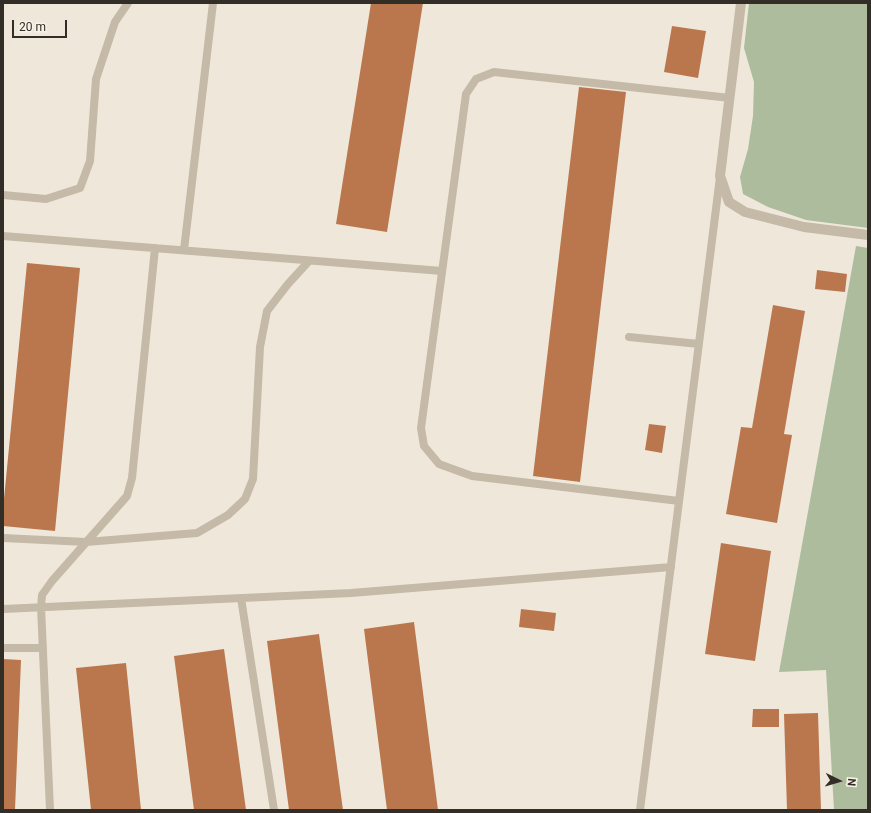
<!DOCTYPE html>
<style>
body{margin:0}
#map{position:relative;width:871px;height:813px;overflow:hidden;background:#efe8da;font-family:Roboto,sans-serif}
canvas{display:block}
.frame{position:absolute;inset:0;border:4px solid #332d27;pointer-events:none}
.north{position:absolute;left:819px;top:761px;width:40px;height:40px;-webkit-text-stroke:3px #f7f2e6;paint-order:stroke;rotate:95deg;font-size:11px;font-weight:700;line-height:16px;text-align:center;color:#332d27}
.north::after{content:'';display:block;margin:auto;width:14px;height:18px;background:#332d27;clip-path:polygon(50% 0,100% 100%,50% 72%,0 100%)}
.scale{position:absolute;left:12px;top:20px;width:55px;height:18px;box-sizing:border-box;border:2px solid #332d27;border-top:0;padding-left:5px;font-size:12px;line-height:14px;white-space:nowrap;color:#332d27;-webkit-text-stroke:3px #f7f2e6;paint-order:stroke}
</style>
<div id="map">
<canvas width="871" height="813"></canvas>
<div class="frame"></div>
<div class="north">N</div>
<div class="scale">20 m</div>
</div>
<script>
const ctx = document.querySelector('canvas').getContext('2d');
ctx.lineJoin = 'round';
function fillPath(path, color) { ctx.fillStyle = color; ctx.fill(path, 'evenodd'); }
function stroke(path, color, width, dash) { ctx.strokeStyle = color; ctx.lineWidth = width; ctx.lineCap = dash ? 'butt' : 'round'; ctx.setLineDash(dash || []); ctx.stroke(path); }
const green = new Path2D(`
 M 749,3 L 868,3 L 868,228 L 806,220 L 768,207 L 743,194 L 740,177 L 748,149 L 753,116 L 754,82 L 744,48 Z
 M 856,246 L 868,248 L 868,810 L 834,810 L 826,670 L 779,672 Z`);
const building = new Path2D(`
 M 371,3 L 423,3 L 387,232 L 336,224 Z
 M 672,26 L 706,31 L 698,78 L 664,72 Z
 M 579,87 L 626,92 L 580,482 L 533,476 Z
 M 27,263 L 80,268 L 55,531 L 3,526 L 3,509 Z
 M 817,270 L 847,274 L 845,292 L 815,289 Z
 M 773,305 L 805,311 L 784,434 L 792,435 L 777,523 L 726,514 L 741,427 L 752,428 Z
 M 649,424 L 666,426 L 662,453 L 645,450 Z
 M 721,543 L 771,551 L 755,661 L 705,654 Z
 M 521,609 L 556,613 L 554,631 L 519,627 Z
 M 414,622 L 438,810 L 387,810 L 364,629 Z
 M 319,634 L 343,810 L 289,810 L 267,641 Z
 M 224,649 L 246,810 L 194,810 L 174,656 Z
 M 3,659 L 21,660 L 15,810 L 3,810 Z
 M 126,663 L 141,810 L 91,810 L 76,668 Z
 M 753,709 L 779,709 L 779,727 L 752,727 Z
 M 818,713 L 821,810 L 787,810 L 784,714 Z`);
const lane = new Path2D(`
 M 3,195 L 46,199 L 80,188 L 90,161 L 96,79 L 115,22 L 128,3
 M 3,236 L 442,271
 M 184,250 L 213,3
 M 629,337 L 699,344
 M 679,501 L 472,476 L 439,464 L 424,446 L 421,428 L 466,94 L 476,79 L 494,72 L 730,98
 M 3,538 L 86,542 L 197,533 L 228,515 L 245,499 L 253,479 L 260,347 L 267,311 L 288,284 L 309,261
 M 241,598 L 274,810
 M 3,609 L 351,593 L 671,567
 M 3,648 L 43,648
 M 50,810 L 41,607 L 42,595 L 52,581 L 127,496 L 132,478 L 155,248
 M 640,810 L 720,177`);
const street = new Path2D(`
 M 741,3 L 720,176 L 729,202 L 745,212 L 804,227 L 868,235`);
fillPath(green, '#adbc9c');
fillPath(building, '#ba774e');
stroke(lane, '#c5b9a8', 8);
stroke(street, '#c5b9a8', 10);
</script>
